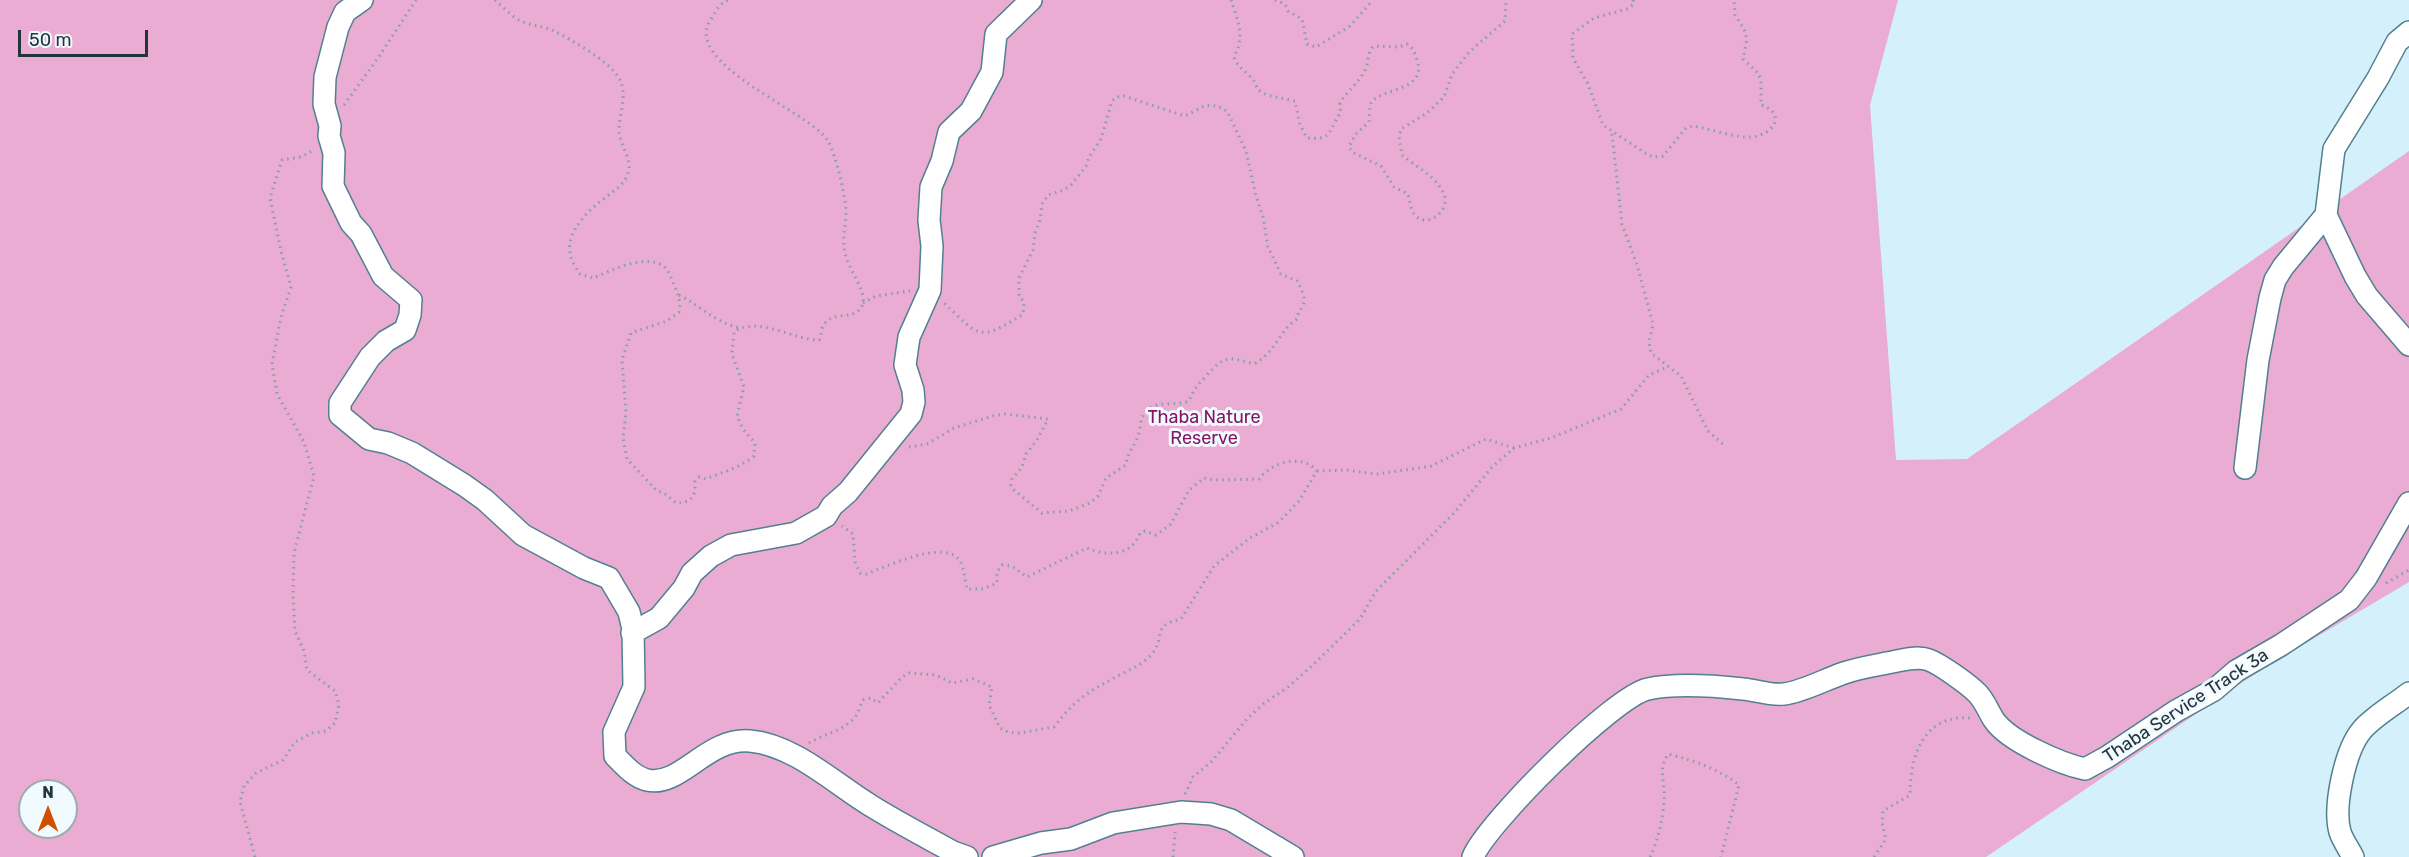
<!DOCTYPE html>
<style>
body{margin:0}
#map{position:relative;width:2409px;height:857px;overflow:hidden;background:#d4f1fb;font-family:Rubik,sans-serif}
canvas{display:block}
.north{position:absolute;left:18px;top:779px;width:60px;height:60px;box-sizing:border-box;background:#f1fafe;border:2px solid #9eabb0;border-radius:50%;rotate:0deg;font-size:16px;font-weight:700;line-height:24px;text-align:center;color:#22353c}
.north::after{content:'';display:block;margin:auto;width:21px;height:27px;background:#d24f00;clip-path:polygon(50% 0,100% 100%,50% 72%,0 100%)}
.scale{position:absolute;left:18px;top:30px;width:130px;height:27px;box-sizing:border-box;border:3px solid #22353c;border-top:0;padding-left:8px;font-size:18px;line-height:21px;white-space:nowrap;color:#22353c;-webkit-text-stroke:4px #f1fafe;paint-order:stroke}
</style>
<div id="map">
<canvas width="2409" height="857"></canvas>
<div class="north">N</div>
<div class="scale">50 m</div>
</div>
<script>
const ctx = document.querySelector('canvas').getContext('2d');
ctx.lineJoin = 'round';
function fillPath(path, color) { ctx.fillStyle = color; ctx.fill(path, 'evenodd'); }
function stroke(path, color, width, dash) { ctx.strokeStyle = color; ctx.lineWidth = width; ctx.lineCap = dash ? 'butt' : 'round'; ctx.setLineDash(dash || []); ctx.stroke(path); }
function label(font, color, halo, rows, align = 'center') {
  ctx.font = font + ' Rubik,sans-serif'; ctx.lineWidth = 6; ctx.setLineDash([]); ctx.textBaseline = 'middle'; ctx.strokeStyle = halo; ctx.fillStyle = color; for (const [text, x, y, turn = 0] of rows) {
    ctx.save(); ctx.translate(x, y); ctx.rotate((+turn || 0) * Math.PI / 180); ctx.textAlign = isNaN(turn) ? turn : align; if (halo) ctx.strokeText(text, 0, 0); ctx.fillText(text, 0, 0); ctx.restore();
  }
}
const green = new Path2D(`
 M 0,0 L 1898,0 L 1870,105 L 1896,460 L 1967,459 L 2409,151 L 2409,582 L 2259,671 L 1986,857 L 0,857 ZM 30,791 L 66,791 L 66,827 L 30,827 Z`);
const path = new Path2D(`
 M 495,0 C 503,7 513,18 523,22 C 533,26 544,26 554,31 C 572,40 605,59 617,75 C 629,92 620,110 619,128 C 618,145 635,160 627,176 C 622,187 613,191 605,198 C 589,209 566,232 570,253 C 571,261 576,268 580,274 L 593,278 C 611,271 642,254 662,265 C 669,269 671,278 674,285 C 678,295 681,301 679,312 L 667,321 L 631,333 L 622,360 L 626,412 L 623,438 L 627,459 L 657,491 L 664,493 L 676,503 C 692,503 696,496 695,481 L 699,477 L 706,479 C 722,472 740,468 754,456 L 755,443 L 743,429 L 737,416 L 744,387 L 732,354 L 734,332 C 758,315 796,341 819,340 C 822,334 821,327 825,323 C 836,310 857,322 863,303 C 866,290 848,269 845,253 C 842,240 845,229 846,216 C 847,200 836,155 828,141 C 810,111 680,64 711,19 C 717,10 719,3 729,0
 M 1231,0 C 1237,18 1246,38 1234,56 C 1237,71 1254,73 1257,89 L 1267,95 L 1295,101 L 1300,125 L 1307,138 C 1327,139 1327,138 1335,122 C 1340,113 1341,112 1340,103 C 1348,90 1360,82 1366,68 C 1369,60 1367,52 1374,46 L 1399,47 L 1407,44 C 1413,48 1415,53 1417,60 C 1428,92 1379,88 1371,103 C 1369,108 1370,117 1369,122 L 1356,134 L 1349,147 L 1352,152 L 1381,166 L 1394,187 L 1408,194 C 1410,200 1410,207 1413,212 C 1423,231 1451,213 1444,194 C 1437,177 1415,166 1402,155 L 1399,137 L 1401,129 L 1427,113 L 1444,97 L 1452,74 L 1469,52 L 1505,21 L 1506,0
 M 1275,0 L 1285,4 L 1288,11 L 1302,19 L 1307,44 L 1316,47 L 1350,26 L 1373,0
 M 1633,0 L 1634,4 L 1627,9 L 1594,18 L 1572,34 L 1573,58 L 1588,84 L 1603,125 L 1645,153 L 1653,157 L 1663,156 L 1686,128 L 1692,126 C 1708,128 1739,139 1751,137 C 1773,135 1788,114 1761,105 L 1761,83 L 1759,74 L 1743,59 L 1747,39 L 1744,29 L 1735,15 L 1734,0
 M 344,105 L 378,58 L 416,0
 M 1612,134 L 1622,224 L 1637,265 L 1653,324 L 1649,342 L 1651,353 L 1681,376 L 1708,431 L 1724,445
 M 679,295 C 701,306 714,322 740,328
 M 863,303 L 876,296 L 910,291
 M 909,447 L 927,444 L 954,428 L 993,416 L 1005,414 L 1048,419 L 1037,440 L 1026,454 L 1022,467 L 1012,479 L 1011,485 L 1014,490 L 1042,513 L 1069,511 L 1090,503 L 1098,496 L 1106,478 L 1126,465 C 1127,454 1132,449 1137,439 C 1142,428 1138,413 1152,407 C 1164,401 1177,406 1189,401 C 1193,390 1198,385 1206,376 C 1224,356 1227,356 1254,364 C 1278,350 1278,332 1297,319 C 1298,312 1300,311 1303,305 C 1307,298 1300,287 1297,281 L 1281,274 L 1268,247 L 1263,217 L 1256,196 L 1246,151 L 1228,113 L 1223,108 L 1211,105 L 1204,106 L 1185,116 L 1124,96 L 1117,97 L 1112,101 L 1101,139 L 1089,157 L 1086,166 L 1071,185 L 1064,190 L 1048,195 L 1042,204 L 1040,220 L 1035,233 L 1033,250 L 1019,278 L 1019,296 L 1024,302 L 1023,314 C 977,344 979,335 944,303
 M 1317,471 L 1346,470 L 1377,474 L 1431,466 L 1486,439 L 1514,448
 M 2386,583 L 2409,570
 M 809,743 C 824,734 843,731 855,717 C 859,713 860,705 863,700 L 871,698 L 878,703 L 902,677 L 909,673 L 936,675 L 952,683 L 973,679 L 992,687 L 989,705 L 1000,728 L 1008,732 L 1019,733 L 1054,727 C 1075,700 1086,693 1116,677 C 1127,671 1139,666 1148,658 C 1169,639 1148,626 1181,619 L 1214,566 L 1250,538 L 1279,522 L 1299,501 L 1317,471 C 1302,453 1272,462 1259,479 L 1215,480 L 1204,478 L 1189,490 L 1171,524 L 1156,535 L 1145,531 L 1140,533 C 1131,557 1107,556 1087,548 L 1027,577 L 1012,566 L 1002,565 L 997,572 L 997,583 L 983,589 L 967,589 C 965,580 964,568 960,561 C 945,538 886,567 866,574 L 860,573 L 855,562 L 853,534 L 842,526
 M 1185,794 L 1193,777 L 1212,761 L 1247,719 L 1263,704 L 1288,687 L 1313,665 L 1360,619 L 1376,591 L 1454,513 L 1492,467 L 1514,448 L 1551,438 L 1621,409 L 1649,375 L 1667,367
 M 255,857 L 240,802 L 244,786 L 256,773 L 283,760 L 295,742 L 312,733 L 326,731 L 335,723 L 339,705 L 335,691 L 307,670 L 304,651 L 295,631 L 293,594 L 294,553 L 314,476 L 304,442 L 277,394 L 272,364 L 281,317 L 291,287 L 281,251 L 270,198 L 282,160 L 301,157 L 314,150
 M 1173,857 L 1175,832
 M 1650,857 C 1658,841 1663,818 1664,801 C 1666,782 1657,772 1668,754 C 1695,761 1717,768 1739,785 L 1721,857
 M 1874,857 L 1886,839 L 1882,823 L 1883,811 L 1910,795 C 1910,756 1923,714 1971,718`);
const minor = new Path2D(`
 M 362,0 L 345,12 L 338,27 L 325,77 L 324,104 L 330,126 L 329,136 L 334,153 L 333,186 L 351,223 L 361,234 L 383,276 L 411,300 L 410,315 L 405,330 L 386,341 L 370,357 L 340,403 L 340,415 L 369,439 L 388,443 L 412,453 L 464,485 L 485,500 L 523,535 L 584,568 L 609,578 L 629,612 L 633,629 L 634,687 L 614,732 L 615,756 C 624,765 634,777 647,780 C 680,788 707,737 750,741 C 795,745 836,785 873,807 C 899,823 926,837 953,852 L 967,857
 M 2326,215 L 2355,276 L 2367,296 L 2409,345
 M 2245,468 L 2258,360 L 2270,298 L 2275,280 L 2283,267 L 2326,215 L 2334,149 L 2378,78 L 2397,42 L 2409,32
 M 632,633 L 659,618 L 684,588 L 692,573 L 711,556 L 731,545 L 796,533 L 826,516 L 832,506 L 848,492 L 911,414 L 914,402 L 913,390 L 905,365 L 909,337 L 930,290 L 932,246 L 929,220 L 931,187 L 942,161 L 949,132 L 971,111 L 992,72 L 996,34 L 1031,0
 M 993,857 L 1041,843 L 1071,839 L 1113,823 L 1181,812 L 1211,814 L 1231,820 L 1293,857
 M 1473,857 C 1486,824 1614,696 1648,689 C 1676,683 1715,686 1743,689 C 1756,690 1771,696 1784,694 C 1802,692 1826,679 1844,673 C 1861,667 1879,665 1897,661 C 1907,659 1919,656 1929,660 C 1940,664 1968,684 1977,693 C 1985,701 1988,711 1994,720 C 2008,741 2061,764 2085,769 L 2107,757 L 2176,711 L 2214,690 L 2236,671 L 2281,645 L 2349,600 L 2366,578 L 2409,503
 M 2353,857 C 2349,849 2343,841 2340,832 C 2333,807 2345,750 2362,730 C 2374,716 2394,705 2409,693`);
const parkNames = [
 ["Thaba Nature",1204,418],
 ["Reserve",1204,439]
];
const streetNames = [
 ["Thaba Service Track 3a",2186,706,-33]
];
fillPath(green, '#eaacd2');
stroke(minor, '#528090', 24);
stroke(path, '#859da6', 3, [1.5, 4.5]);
stroke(minor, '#fff', 21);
label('18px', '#841465', '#f1fafe', parkNames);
label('18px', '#22353c', '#f1fafe', streetNames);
</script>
